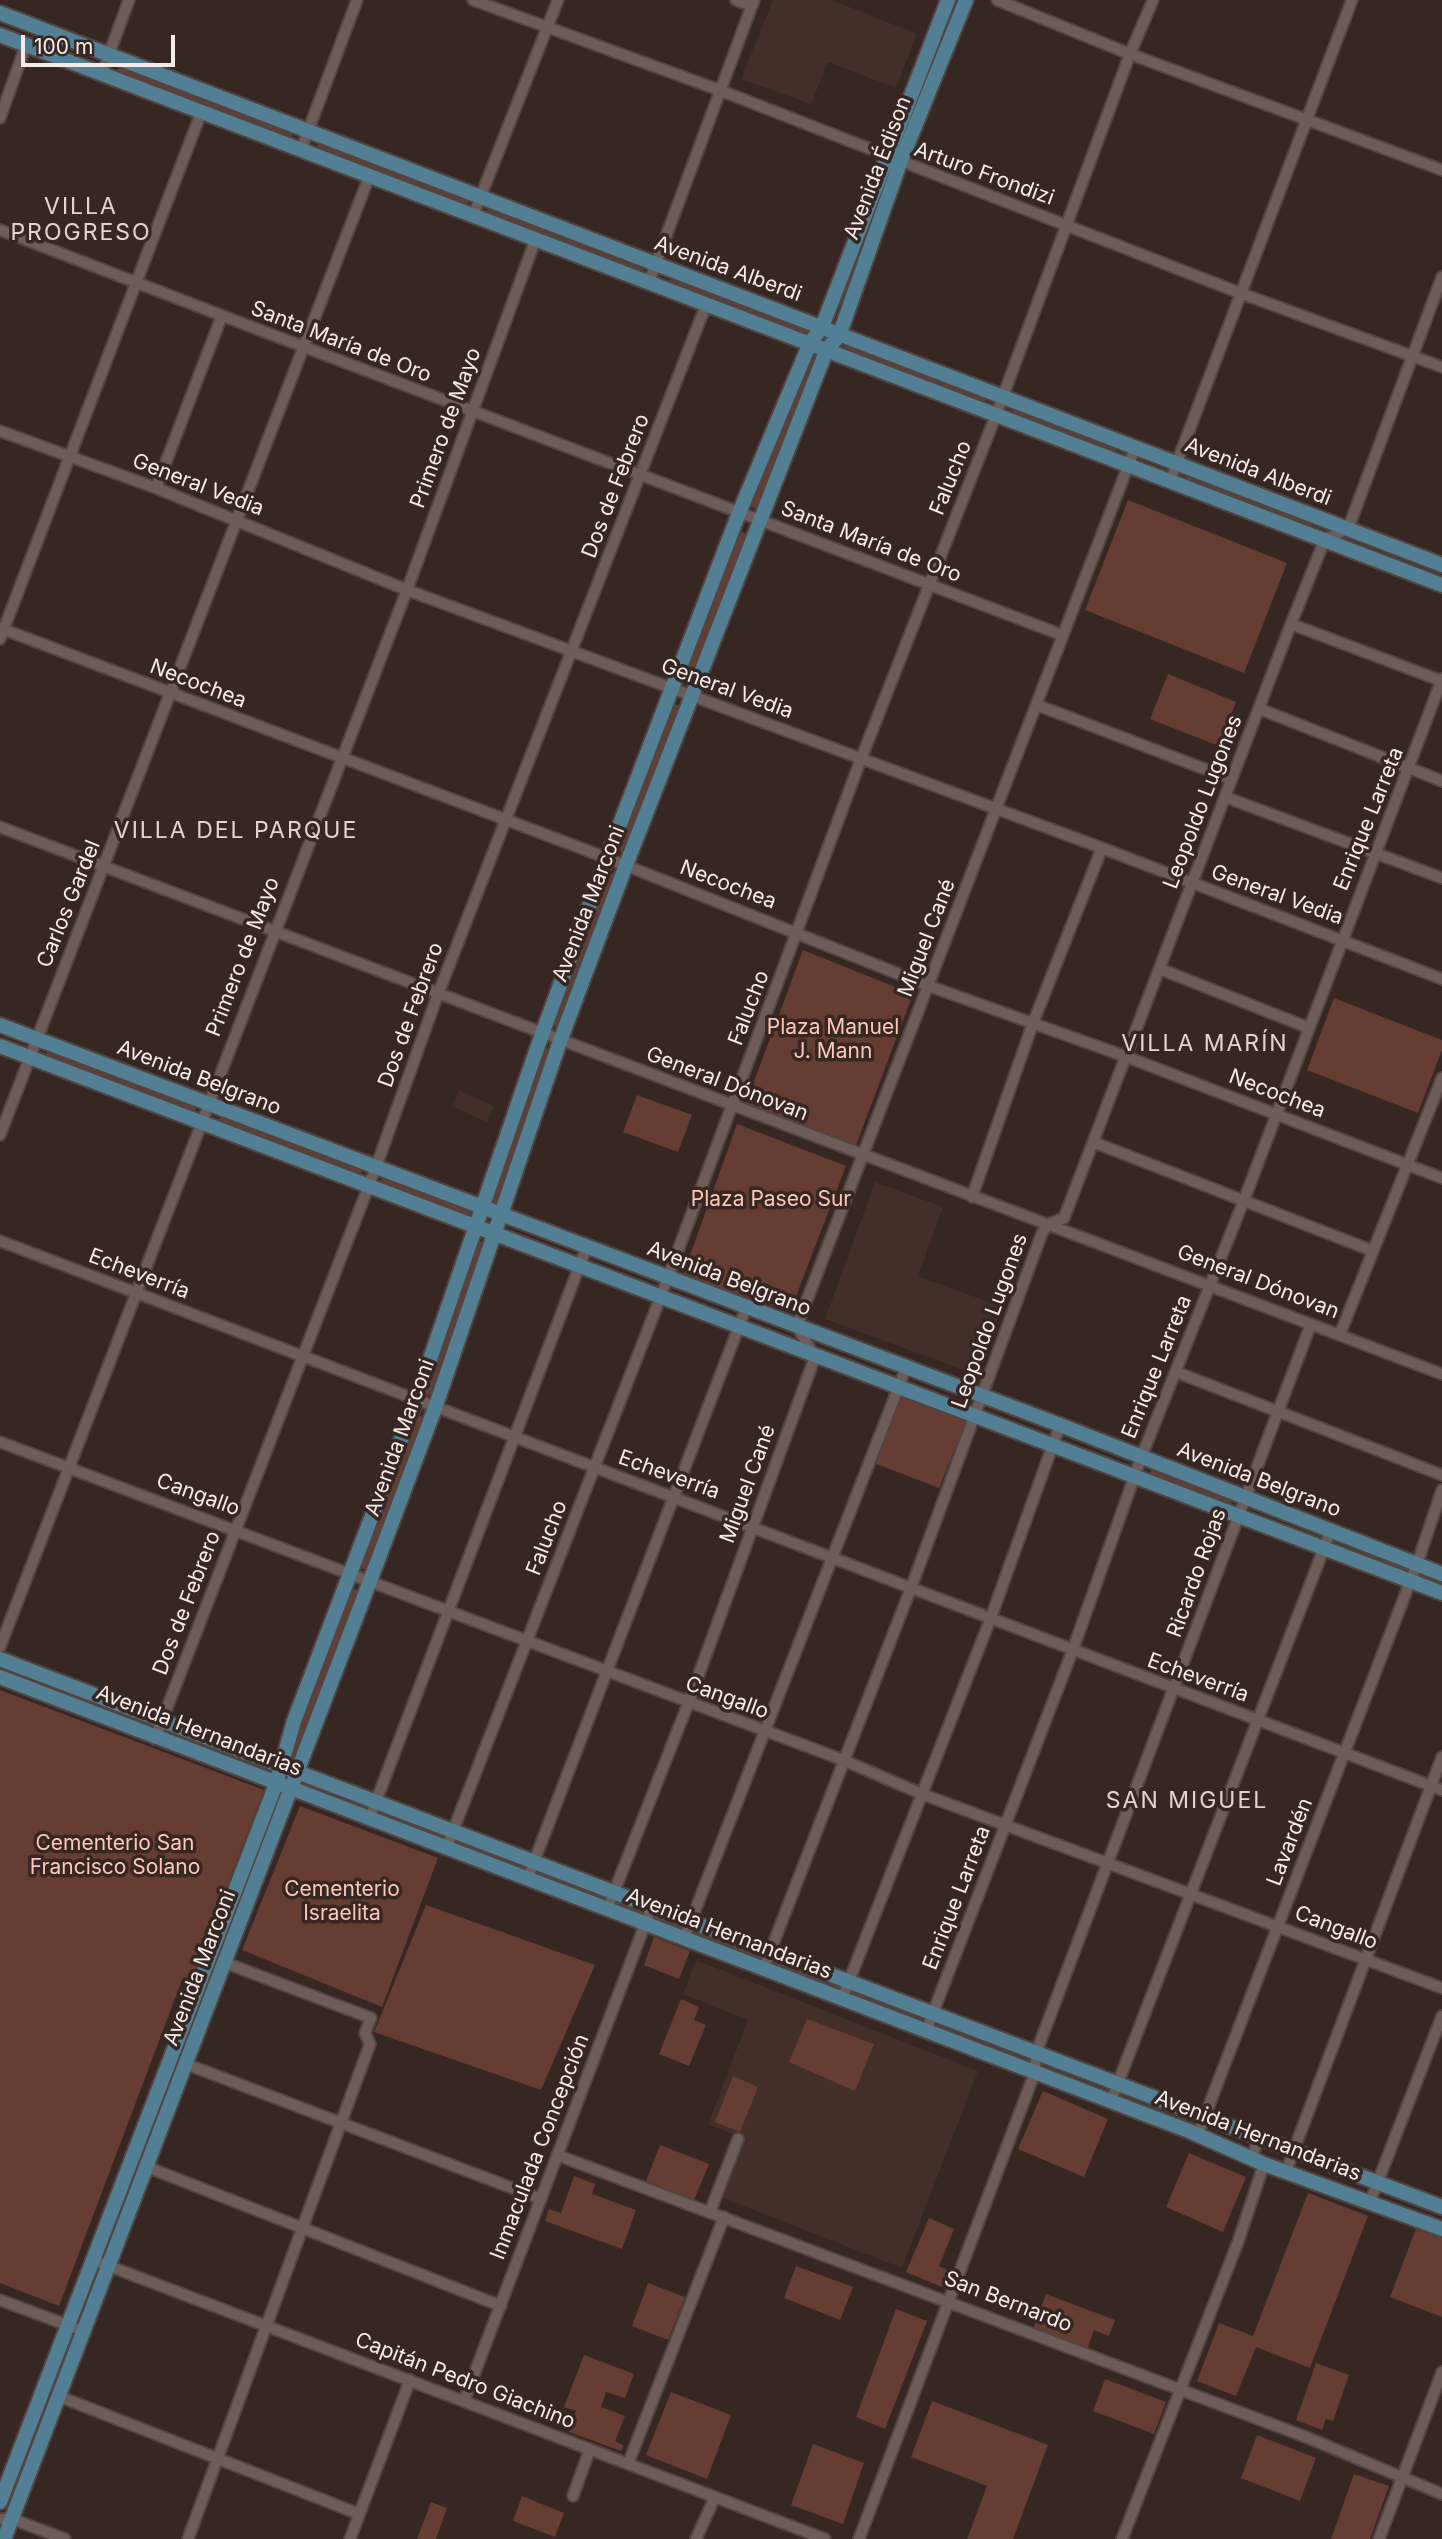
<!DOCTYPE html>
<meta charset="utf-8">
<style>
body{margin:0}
#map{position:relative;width:1442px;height:2539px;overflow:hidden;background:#362723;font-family:Inter,sans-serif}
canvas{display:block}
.scale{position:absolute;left:21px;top:35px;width:154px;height:32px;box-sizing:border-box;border:4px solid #f5ebe8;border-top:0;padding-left:9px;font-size:21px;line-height:24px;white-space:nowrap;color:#f5ebe8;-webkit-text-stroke:5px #362723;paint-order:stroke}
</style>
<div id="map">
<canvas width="1442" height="2539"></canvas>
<div class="scale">100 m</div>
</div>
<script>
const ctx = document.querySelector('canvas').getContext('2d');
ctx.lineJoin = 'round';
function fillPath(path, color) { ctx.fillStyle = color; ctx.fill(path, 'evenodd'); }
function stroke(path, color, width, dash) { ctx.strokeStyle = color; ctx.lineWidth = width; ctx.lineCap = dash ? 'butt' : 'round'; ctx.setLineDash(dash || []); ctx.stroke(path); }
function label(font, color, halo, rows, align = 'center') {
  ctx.font = font + ' Inter,sans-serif'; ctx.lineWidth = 7; ctx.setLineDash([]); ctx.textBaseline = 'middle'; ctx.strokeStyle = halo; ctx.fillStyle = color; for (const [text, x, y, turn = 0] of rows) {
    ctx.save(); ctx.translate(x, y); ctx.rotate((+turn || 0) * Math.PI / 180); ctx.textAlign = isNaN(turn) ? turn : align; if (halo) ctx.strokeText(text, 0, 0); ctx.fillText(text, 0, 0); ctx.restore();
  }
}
const built = new Path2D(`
 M 773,0 L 832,0 L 917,34 L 896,88 L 828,62 L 811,104 L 741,79 Z
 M 459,1090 L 494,1106 L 487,1122 L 452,1106 Z
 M 875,1182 L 943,1207 L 918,1276 L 1002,1307 L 977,1375 L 825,1319 Z
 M 696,1960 L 978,2071 L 902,2268 L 718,2196 L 740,2137 L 708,2124 L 748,2020 L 683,1994 Z`);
const green = new Path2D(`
 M 119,67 L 293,134 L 290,141 L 116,74 Z
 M 320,139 L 470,197 L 467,205 L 317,147 Z
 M 488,209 L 644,269 L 642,275 L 485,215 Z
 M 671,276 L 808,328 L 806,335 L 668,284 Z
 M 845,344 L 986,397 L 984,404 L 843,350 Z
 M 812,354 L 818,357 L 756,509 L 749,506 Z
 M 1014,408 L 1116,449 L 1114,456 L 1011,415 Z
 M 1188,474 L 1313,521 L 1310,528 L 1185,480 Z
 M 1128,500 L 1287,563 L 1244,673 L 1085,610 Z
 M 740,531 L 748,534 L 688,684 L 680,681 Z
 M 1168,674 L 1236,702 L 1219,746 L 1150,719 Z
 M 672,703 L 681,706 L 625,854 L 617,850 Z
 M 609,872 L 617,875 L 559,1028 L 551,1025 Z
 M 803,950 L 913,994 L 855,1148 L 746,1103 Z
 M 1334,998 L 1442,1040 L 1442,1050 L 1418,1113 L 1307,1070 Z
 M 542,1047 L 552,1050 L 498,1204 L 489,1200 Z
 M 48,1049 L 197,1106 L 194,1113 L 46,1056 Z
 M 637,1095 L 692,1115 L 678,1152 L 623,1132 Z
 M 221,1115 L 363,1169 L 360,1176 L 218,1122 Z
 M 737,1124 L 846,1166 L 790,1312 L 683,1275 Z
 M 383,1176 L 474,1210 L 471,1218 L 380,1183 Z
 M 476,1240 L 485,1243 L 432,1396 L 423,1393 Z
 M 901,1393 L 967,1419 L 939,1488 L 874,1463 Z
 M 415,1414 L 425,1418 L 368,1571 L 359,1567 Z
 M 1152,1468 L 1232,1499 L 1231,1504 L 1149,1475 Z
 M 351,1588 L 360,1591 L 297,1759 L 288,1756 Z
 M 0,1690 L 264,1790 L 190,1983 L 182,1980 L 59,2306 L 0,2283 Z
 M 276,1796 L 282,1798 L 110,2247 L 104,2244 Z
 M 300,1806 L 438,1858 L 382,2007 L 242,1950 Z
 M 426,1905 L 595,1965 L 541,2090 L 374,2032 Z
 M 654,1937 L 690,1951 L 679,1979 L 644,1965 Z
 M 681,1999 L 699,2007 L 694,2020 L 706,2025 L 689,2066 L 659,2054 Z
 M 807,2019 L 874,2044 L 855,2091 L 789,2062 Z
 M 733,2076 L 758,2087 L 740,2132 L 715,2122 Z
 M 1043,2091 L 1108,2119 L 1084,2177 L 1018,2149 Z
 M 660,2145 L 709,2164 L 694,2200 L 646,2181 Z
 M 1189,2153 L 1246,2177 L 1223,2232 L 1166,2207 Z
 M 574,2176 L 595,2184 L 592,2194 L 636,2210 L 622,2249 L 545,2221 L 549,2209 L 561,2213 Z
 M 1308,2193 L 1368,2216 L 1310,2368 L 1256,2347 L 1236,2396 L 1197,2381 L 1219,2323 L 1253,2336 Z
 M 929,2218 L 954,2229 L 939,2266 L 949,2271 L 942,2287 L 906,2272 Z
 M 1417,2226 L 1442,2235 L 1442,2317 L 1390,2297 Z
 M 796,2266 L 853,2287 L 840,2320 L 784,2298 Z
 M 648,2283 L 685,2297 L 668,2340 L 632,2326 Z
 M 1046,2294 L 1115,2320 L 1109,2336 L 1094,2330 L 1087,2350 L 1033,2329 Z
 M 896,2309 L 927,2321 L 885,2429 L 856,2417 Z
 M 584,2355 L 634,2374 L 625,2398 L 606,2392 L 601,2407 L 625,2416 L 615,2441 L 624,2446 L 621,2451 L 569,2432 L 576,2411 L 564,2407 Z
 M 1316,2363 L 1349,2375 L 1333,2421 L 1326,2419 L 1322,2430 L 1296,2420 Z
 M 1105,2379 L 1166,2402 L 1154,2434 L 1093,2411 Z
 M 671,2392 L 731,2415 L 707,2479 L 646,2455 Z
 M 932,2401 L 1048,2445 L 1013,2539 L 967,2539 L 987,2486 L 911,2457 Z
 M 1257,2435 L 1316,2458 L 1300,2501 L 1241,2478 Z
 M 813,2444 L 864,2463 L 843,2524 L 791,2505 Z
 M 1354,2474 L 1389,2486 L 1370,2539 L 1331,2539 Z
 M 522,2496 L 564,2513 L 555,2537 L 513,2521 Z
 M 431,2502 L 447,2508 L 436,2539 L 417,2539 Z`);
const minor = new Path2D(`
 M 473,0 L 719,90 L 1240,293 L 1442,367
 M 736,0 L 752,6
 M 997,0 L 1130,54 L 1442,170
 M 102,73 L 129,0
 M 0,118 L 26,45
 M 301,150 L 357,0
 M 473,216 L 558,0
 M 0,230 C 353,367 707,500 1062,635
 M 649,282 L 754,0
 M 0,431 L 156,488 L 407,590 L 1102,848 L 1442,979
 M 1170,481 L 1352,0
 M 156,488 L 221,318
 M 1291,624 L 1442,681
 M 0,628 L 607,858 L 929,986 L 1127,1057 L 1442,1178
 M 0,639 L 201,113
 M 1037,705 L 1231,779
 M 1260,709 L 1442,781
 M 1225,797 L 1442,878
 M 0,827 L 1442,1374
 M 1160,969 L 1309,1028
 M 0,1135 L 369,177
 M 1093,1142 L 1373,1251
 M 972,1197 L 1033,1023 L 1102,848
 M 0,1241 L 1442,1790
 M 1340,1334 L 1442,1078
 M 1176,1372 L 1442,1475
 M 0,1442 L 843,1760 L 922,1794 L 1442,1988
 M 0,1647 L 407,590 L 535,241
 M 155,1739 L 376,1167 L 438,994 L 706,305
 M 369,1820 L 587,1246
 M 446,1849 L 661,1296 L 861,759 L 996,415 L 1130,54 L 1153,0
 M 527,1880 L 746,1308
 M 607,1910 L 688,1704 L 815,1357 L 797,1326 L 1135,448
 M 684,1939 L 906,1368
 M 763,1970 L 911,1588 L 1042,1233 L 1049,1224 L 1064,1218 L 1291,624 L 1325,539 L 1348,529 L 1442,277
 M 842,1999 L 990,1620 L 1060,1425
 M 926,2031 L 1072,1652 L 1141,1458 L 1244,1200 L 1442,679
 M 186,2064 L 541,2199
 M 1111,2101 L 1331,1530
 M 1198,2134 L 1417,1564 L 1442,1490
 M 557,2155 L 1306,2437 L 1442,2494
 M 1252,2158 L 1259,2137
 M 147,2167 L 501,2306
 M 1286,2171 L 1442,1757
 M 1370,2202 L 1442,2016
 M 710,2212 L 738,2139
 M 101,2263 L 825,2539
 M 0,2300 L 83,2331
 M 58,2396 L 359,2514
 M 464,2401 L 652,1906
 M 628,2464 L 724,2217
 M 573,2496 L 590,2449
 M 0,2519 L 12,2519 L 65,2539
 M 188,2539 L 370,2044 L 365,2033 L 371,2018 L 223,1962
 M 350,2539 L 410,2380
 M 696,2539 L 715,2497
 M 859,2539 L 1035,2072 L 1036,2053 L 1311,1324
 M 1122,2539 L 1238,2242 L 1264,2164
 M 1379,2539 L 1442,2372`);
const major = new Path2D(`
 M 0,13 L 1442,565
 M 0,35 L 1442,585
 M 0,1025 L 1060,1425 L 1442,1574
 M 0,1046 L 1442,1593
 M 0,1659 L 1442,2207
 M 0,1677 L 1189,2131 L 1264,2164 L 1442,2229
 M 0,2502 L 276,1784 L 294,1721 L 416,1400 L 542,1034 L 607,858 L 739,513 L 810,343 L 822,327 L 948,0
 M 4,2539 L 370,1581 L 435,1408 L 560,1041 L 626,865 L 827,349 L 839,336 L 900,163 L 966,0`);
const streetNames = [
 ["Avenida Édison",878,168,-69],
 ["Arturo Frondizi",984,174,20],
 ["Avenida Alberdi",728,269,20],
 ["Santa María de Oro",341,342,21],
 ["Primero de Mayo",446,428,-70],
 ["Avenida Alberdi",1258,472,21],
 ["Falucho",951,478,-68],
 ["General Vedia",198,485,21],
 ["Dos de Febrero",616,486,-69],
 ["Santa María de Oro",871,542,21],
 ["Necochea",198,684,21],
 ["General Vedia",727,689,20],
 ["Leopoldo Lugones",1203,802,-69],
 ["Enrique Larreta",1369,819,-68],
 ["Necochea",728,885,21],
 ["General Vedia",1277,895,20],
 ["Carlos Gardel",69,904,-68],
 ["Avenida Marconi",589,904,-69],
 ["Miguel Cané",927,938,-69],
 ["Primero de Mayo",243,957,-69],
 ["Falucho",749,1008,-69],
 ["Dos de Febrero",411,1015,-70],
 ["Avenida Belgrano",199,1078,21],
 ["General Dónovan",727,1084,21],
 ["Necochea",1277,1094,21],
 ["Echeverría",139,1274,21],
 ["Avenida Belgrano",729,1279,21],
 ["General Dónovan",1258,1282,21],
 ["Leopoldo Lugones",990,1321,-70],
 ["Enrique Larreta",1157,1367,-68],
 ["Avenida Marconi",400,1438,-70],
 ["Echeverría",669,1475,20],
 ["Avenida Belgrano",1259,1480,21],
 ["Miguel Cané",748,1484,-70],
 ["Cangallo",198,1495,20],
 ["Falucho",547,1538,-69],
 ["Ricardo Rojas",1197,1573,-70],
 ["Dos de Febrero",187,1603,-69],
 ["Echeverría",1198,1678,20],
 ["Cangallo",727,1698,20],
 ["Avenida Hernandarias",199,1731,21],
 ["Lavardén",1290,1842,-69],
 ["Enrique Larreta",957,1898,-69],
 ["Cangallo",1336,1928,21],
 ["Avenida Hernandarias",729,1934,21],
 ["Avenida Marconi",200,1968,-69],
 ["Avenida Hernandarias",1258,2136,21],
 ["Inmaculada Concepción",540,2147,-69],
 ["San Bernardo",1008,2302,21],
 ["Capitán Pedro Giachino",465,2381,21]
];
const parkNames = [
 ["Plaza Manuel",833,1028],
 ["J. Mann",833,1052],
 ["Plaza Paseo Sur",771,1200],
 ["Cementerio San",115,1844],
 ["Francisco Solano",115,1868],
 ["Cementerio",342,1890],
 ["Israelita",342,1914]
];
const neighbourhoodNames = [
 ["VILLA",81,207],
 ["PROGRESO",81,233],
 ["VILLA DEL PARQUE",236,831],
 ["VILLA MARÍN",1205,1044],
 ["SAN MIGUEL",1187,1801]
];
fillPath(built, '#442e29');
fillPath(green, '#653d32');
stroke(minor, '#514441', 14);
stroke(major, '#514441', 18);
stroke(minor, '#6e5c58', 10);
stroke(major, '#527f93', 14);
label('21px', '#f5ebe8', '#362723', streetNames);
label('21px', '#fcc6b8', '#362723', parkNames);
ctx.letterSpacing = '2px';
label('23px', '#e7d2cd', '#362723', neighbourhoodNames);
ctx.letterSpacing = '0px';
</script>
